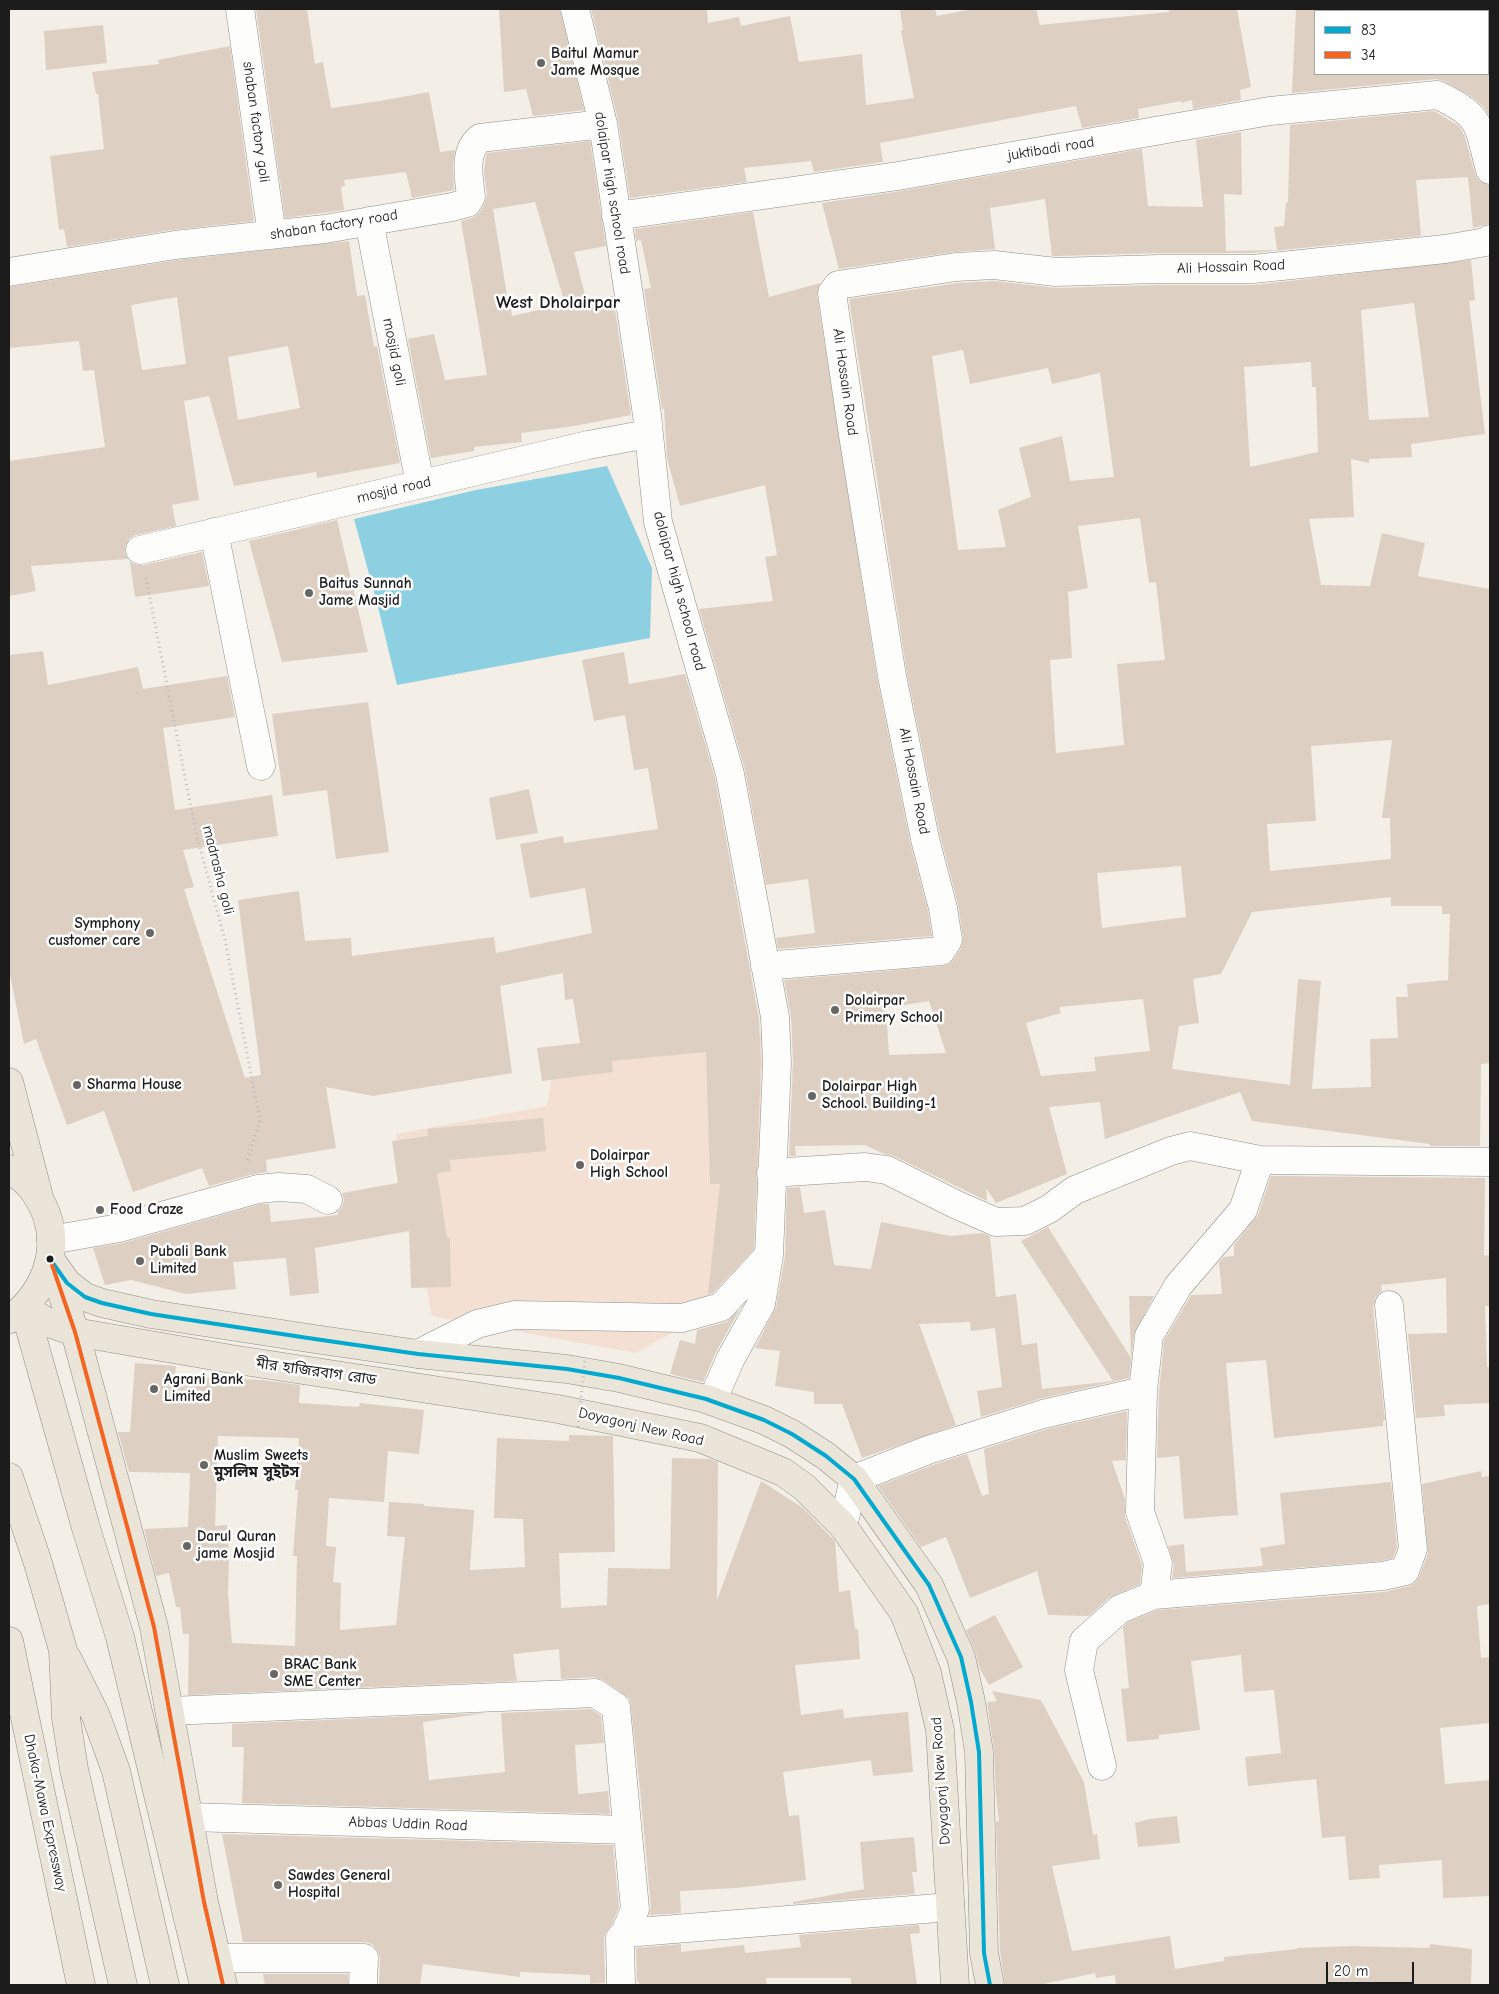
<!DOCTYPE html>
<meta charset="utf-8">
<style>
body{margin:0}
#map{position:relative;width:1499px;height:1994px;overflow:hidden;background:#f3efe7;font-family:"Comic Neue",sans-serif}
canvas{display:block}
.frame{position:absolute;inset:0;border:10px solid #1c1c1c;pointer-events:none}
.legend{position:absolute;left:1314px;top:10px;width:175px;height:65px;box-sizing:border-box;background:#fff;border:1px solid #a4a4a4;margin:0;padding:6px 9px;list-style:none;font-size:15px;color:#1c1c1c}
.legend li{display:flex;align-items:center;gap:10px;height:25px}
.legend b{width:25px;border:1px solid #a4a4a4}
.scale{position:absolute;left:1326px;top:1962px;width:88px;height:22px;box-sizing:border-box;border:2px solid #1c1c1c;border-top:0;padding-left:6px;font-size:15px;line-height:18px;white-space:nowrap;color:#1c1c1c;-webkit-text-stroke:4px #fff;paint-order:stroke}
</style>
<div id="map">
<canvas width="1499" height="1994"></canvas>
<div class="frame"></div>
<ul class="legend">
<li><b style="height:6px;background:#00a9ce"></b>83</li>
<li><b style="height:6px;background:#f26522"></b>34</li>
</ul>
<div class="scale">20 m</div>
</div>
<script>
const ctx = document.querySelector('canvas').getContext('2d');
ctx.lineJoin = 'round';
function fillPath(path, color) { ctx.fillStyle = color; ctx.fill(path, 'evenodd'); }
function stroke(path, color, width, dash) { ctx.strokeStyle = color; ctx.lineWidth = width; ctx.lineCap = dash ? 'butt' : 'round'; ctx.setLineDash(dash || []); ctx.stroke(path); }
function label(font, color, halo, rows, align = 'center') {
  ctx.font = font + ' "Comic Neue","Noto Sans Bengali",sans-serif'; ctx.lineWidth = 5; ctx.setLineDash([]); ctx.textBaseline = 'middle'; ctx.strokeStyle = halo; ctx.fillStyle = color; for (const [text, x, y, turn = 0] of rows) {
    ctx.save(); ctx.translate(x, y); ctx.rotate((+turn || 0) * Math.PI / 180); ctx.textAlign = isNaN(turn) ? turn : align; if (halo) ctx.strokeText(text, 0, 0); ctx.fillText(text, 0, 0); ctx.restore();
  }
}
const built = new Path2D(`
 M 763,1033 L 758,1196 L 735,1267 L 675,1331 L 636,1353 L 432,1316 L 396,1134 L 547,1106 L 554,1060 Z`);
const water = new Path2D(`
 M 607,466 L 652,568 L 650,638 L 397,685 L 377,603 L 354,519 L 476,490 Z`);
const building = new Path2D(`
 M 256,9 L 307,9 L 315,64 L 323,62 L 331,108 L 380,101 L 429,92 L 440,152 L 455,150 L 453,165 L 454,190 L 412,198 L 406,172 L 344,180 L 345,186 L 341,187 L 344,210 L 285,218 Z
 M 499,9 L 560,9 L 584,110 L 533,116 L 526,89 L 504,92 Z
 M 591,9 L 707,9 L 708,23 L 739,17 L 741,26 L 790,16 L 799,62 L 862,54 L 866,105 L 914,98 L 901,31 L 903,30 L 900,9 L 935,9 L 937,16 L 973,9 L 1036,9 L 1040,25 L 1169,12 L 1169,9 L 1237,9 L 1251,87 L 1240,90 L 1241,100 L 1193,109 L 1192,100 L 1181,103 L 1181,101 L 1138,109 L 1139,118 L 1082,128 L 1076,106 L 880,143 L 883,162 L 814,172 L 811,161 L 744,168 L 747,182 L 630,198 L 618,120 Z
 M 1296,9 L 1315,9 L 1315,74 L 1490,74 L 1490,117 L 1483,106 L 1471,96 L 1444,81 L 1436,79 L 1292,93 Z
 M 103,25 L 107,63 L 46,70 L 44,31 Z
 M 230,46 L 254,221 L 172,230 L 67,247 L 64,229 L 59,230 L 50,156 L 104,149 L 98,94 L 96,94 L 92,72 L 159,64 L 158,60 Z
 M 1434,111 L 1459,126 L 1465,137 L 1475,174 L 1479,181 L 1490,185 L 1490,224 L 1473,228 L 1468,177 L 1416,180 L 1421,236 L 1252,253 L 1159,253 L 1057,256 L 1052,256 L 1045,199 L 990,208 L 995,249 L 954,252 L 839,269 L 822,203 L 901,191 L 1142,149 L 1148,206 L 1203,207 L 1196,140 L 1241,132 L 1242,195 L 1224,194 L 1226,251 L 1277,250 L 1274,227 L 1284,226 L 1286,203 L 1288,202 L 1290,125 Z
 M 590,141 L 606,246 L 574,252 L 587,303 L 613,296 L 631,415 L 574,426 L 521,433 L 522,442 L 474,447 L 474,451 L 431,458 L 408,339 L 434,334 L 445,380 L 487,375 L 461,221 L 472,218 L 480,212 L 484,205 L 487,195 L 484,172 L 486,156 L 487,153 ZM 535,202 L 565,304 L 512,316 L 509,296 L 507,296 L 493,209 Z
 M 753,212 L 769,297 L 820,283 L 817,295 L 877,678 L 910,842 L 928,911 L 932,936 L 778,949 L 776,938 L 815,933 L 808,879 L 766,885 L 745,770 L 699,609 L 773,601 L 765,557 L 777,555 L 765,485 L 680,506 L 667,458 L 664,409 L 662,409 L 644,289 L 651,288 L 641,240 L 636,241 L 635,229 Z
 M 349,241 L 357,296 L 365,295 L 374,347 L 377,346 L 400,463 L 317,478 L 316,472 L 234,486 L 209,396 L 184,401 L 199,500 L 172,505 L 176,526 L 136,535 L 130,538 L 125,546 L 125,553 L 128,559 L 31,566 L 36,591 L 9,596 L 9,461 L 105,447 L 94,370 L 83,371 L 79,341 L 9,348 L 9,287 L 177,260 ZM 177,297 L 186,364 L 142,370 L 131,305 ZM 288,346 L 300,408 L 238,420 L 228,357 Z
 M 1471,260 L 1475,300 L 1469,301 L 1485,434 L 1411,444 L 1412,457 L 1369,459 L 1369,463 L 1351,459 L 1354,517 L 1309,519 L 1321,585 L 1370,586 L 1382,533 L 1425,543 L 1418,576 L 1490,589 L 1490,1063 L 1481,1064 L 1480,1146 L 1430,1146 L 1430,1144 L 1252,1121 L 1240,1092 L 1105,1139 L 1100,1102 L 1049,1107 L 1067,1174 L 996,1203 L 986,1188 L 987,1201 L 894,1156 L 884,1154 L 865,1145 L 795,1146 L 796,1156 L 789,1156 L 793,1062 L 791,1016 L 784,980 L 943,966 L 949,964 L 954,959 L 961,948 L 963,938 L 958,904 L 940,835 L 907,673 L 849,299 L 958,283 L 994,281 L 1056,288 L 1159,285 L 1255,285 ZM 1414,303 L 1429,417 L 1369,420 L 1361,310 ZM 963,350 L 970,384 L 1048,368 L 1052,384 L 1100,373 L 1114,477 L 1070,481 L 1062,436 L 1019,448 L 1031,497 L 998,510 L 1006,547 L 958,550 L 932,356 ZM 1311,362 L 1312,387 L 1316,387 L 1318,452 L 1250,467 L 1244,367 ZM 1140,518 L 1149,583 L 1156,582 L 1165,660 L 1117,664 L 1124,745 L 1056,753 L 1050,660 L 1072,658 L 1068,592 L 1088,588 L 1078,526 ZM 1392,740 L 1382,818 L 1390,818 L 1391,859 L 1270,871 L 1267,824 L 1316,821 L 1311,746 ZM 1181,866 L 1186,917 L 1102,928 L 1097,873 ZM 1391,897 L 1391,906 L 1442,906 L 1442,914 L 1450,914 L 1448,980 L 1407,984 L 1408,997 L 1396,997 L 1398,1038 L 1370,1039 L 1371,1087 L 1312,1089 L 1321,981 L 1298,979 L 1290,1085 L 1172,1069 L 1179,1026 L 1199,1023 L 1193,979 L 1221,974 L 1252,912 ZM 1143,999 L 1150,1051 L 1094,1057 L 1096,1071 L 1041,1076 L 1026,1023 L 1061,1013 L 1059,1007 ZM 929,1001 L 946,1053 L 889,1055 L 886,1008 Z
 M 337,520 L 368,652 L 282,662 L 249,541 Z
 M 202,552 L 209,586 L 135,597 L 130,562 L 136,565 L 144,565 Z
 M 43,651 L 48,685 L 138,667 L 143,689 L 227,676 L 235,717 L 163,728 L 175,810 L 272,795 L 278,836 L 183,850 L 194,887 L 184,889 L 245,1078 L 261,1075 L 238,900 L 299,891 L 305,941 L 351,938 L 352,956 L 494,937 L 496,953 L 592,933 L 585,888 L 530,898 L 520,844 L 563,836 L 564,843 L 658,829 L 648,768 L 634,770 L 625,715 L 594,721 L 582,660 L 624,652 L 629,684 L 685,674 L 715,778 L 759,1019 L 761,1063 L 754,1249 L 713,1293 L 708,1294 L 720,1184 L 710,1184 L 706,1052 L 612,1061 L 613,1072 L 542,1081 L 537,1048 L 580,1043 L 573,999 L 565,1000 L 563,973 L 500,986 L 512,1073 L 373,1096 L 326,1087 L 336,1148 L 266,1160 L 267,1172 L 254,1174 L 209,1186 L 202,1168 L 133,1192 L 104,1111 L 67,1125 L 36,1039 L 24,1044 L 9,970 L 9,655 Z
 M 368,702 L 389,852 L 336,859 L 327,790 L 283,796 L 272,714 Z
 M 529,789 L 538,833 L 496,840 L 489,798 Z
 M 543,1118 L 546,1151 L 450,1160 L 451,1171 L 437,1173 L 447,1238 L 450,1238 L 451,1287 L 411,1288 L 409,1231 L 315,1248 L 319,1293 L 290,1296 L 286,1258 L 233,1262 L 236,1289 L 186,1294 L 131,1280 L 105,1285 L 93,1248 L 123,1243 L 261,1204 L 269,1204 L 271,1222 L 338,1215 L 338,1212 L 342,1207 L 344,1200 L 342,1193 L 398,1183 L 392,1141 L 428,1136 L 427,1129 Z
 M 1271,1176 L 1485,1178 L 1484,1256 L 1490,1255 L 1490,1306 L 1485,1306 L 1487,1367 L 1490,1367 L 1490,1403 L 1444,1405 L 1445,1416 L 1416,1418 L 1408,1334 L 1447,1333 L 1446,1278 L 1381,1285 L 1382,1291 L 1375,1298 L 1373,1307 L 1385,1420 L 1383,1421 L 1383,1426 L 1274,1438 L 1266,1360 L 1226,1363 L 1238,1515 L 1184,1519 L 1179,1456 L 1157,1458 L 1159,1392 L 1164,1341 L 1191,1295 L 1222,1294 L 1219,1262 L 1224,1257 L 1234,1256 L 1234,1245 L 1258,1215 Z
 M 800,1187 L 804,1213 L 825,1210 L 834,1265 L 871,1269 L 881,1222 L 951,1236 L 982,1233 L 990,1236 L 996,1297 L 1016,1294 L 1022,1345 L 1037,1343 L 1042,1389 L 1113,1381 L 1021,1241 L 1048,1227 L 1131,1358 L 1129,1296 L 1154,1296 L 1134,1334 L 1129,1378 L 1039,1399 L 981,1417 L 977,1391 L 1002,1387 L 995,1328 L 971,1331 L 970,1322 L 919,1324 L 956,1425 L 862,1458 L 842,1404 L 814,1404 L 814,1392 L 775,1386 L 780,1351 L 755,1348 L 776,1307 L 785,1256 L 787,1188 Z
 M 740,1309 L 717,1350 L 703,1382 L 670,1374 L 680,1340 L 695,1344 L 697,1330 L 726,1322 Z
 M 135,1363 L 176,1366 L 175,1376 L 262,1380 L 300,1385 L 299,1403 L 359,1407 L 360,1403 L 424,1410 L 419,1454 L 388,1451 L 384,1502 L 329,1498 L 326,1546 L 336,1547 L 333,1582 L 341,1583 L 340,1630 L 396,1625 L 405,1537 L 387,1536 L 389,1502 L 424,1504 L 424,1506 L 474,1510 L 470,1570 L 525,1567 L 523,1519 L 494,1518 L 497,1438 L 569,1441 L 569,1435 L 613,1436 L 615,1552 L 559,1553 L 561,1608 L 607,1605 L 608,1568 L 670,1569 L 672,1458 L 710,1459 L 718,1462 L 717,1600 L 761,1481 L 803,1508 L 835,1541 L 839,1592 L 850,1590 L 855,1629 L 858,1629 L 860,1659 L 795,1665 L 801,1715 L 843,1709 L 844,1718 L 908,1712 L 913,1772 L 873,1776 L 871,1760 L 783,1772 L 789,1816 L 799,1815 L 806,1880 L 736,1888 L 680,1891 L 681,1913 L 649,1915 L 651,1908 L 640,1789 L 630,1699 L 603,1680 L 594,1677 L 561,1679 L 559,1649 L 513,1654 L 517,1681 L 188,1695 L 189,1634 L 183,1634 L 180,1607 L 176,1607 L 169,1573 L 156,1576 L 144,1529 L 188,1527 L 190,1473 L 129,1472 L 118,1432 L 130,1432 ZM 218,1436 L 299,1438 L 295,1490 L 298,1490 L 293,1556 L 297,1556 L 295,1646 L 232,1643 L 228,1594 L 229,1556 L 227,1525 L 215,1526 Z
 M 1127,1411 L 1126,1460 L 1112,1461 L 1125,1499 L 1125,1517 L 1142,1565 L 1140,1584 L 1110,1597 L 1089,1616 L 1048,1615 L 1037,1571 L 970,1598 L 946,1537 L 921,1547 L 878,1486 L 933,1465 L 967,1454 L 982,1496 L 989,1494 L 984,1449 L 1047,1429 Z
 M 1481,1471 L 1482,1477 L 1490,1476 L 1490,1604 L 1477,1606 L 1481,1658 L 1490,1657 L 1490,1723 L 1440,1728 L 1445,1784 L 1490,1780 L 1490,1896 L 1443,1898 L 1442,1860 L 1379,1865 L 1380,1878 L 1349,1880 L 1345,1836 L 1322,1838 L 1316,1779 L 1248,1786 L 1245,1757 L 1281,1753 L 1274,1690 L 1244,1692 L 1241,1655 L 1191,1661 L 1200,1730 L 1159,1735 L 1159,1739 L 1127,1742 L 1121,1689 L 1129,1688 L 1123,1627 L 1128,1622 L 1158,1610 L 1384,1592 L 1409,1586 L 1415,1583 L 1419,1577 L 1428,1554 L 1422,1484 Z
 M 1391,1482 L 1397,1547 L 1393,1558 L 1381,1561 L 1172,1578 L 1174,1564 L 1168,1546 L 1184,1544 L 1186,1572 L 1263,1566 L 1260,1548 L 1285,1544 L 1280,1493 Z
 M 995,1615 L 1023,1667 L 989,1685 L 980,1669 L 975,1651 L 966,1630 Z
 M 992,1691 L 1041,1700 L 1084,1782 L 1093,1835 L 1097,1834 L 1100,1859 L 1052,1866 L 1072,1951 L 1170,1936 L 1175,1969 L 1224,1961 L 1224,1957 L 1297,1949 L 1297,1948 L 1350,1946 L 1429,1948 L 1430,1944 L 1472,1949 L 1471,1985 L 1116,1985 L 1115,1975 L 1096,1978 L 1095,1973 L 1039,1985 L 1005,1985 L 1000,1951 L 996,1822 L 999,1821 L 996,1795 L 994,1750 L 987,1702 L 997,1701 Z
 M 591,1709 L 601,1716 L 604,1743 L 575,1745 L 578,1794 L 608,1791 L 610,1814 L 242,1803 L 244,1747 L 232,1747 L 232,1724 L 487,1713 L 423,1722 L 429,1780 L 505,1772 L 501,1713 Z
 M 1177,1816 L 1180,1843 L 1138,1847 L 1135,1823 L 1150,1819 Z
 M 222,1834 L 613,1845 L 619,1907 L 612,1924 L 606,1932 L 604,1938 L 605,1983 L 590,1984 L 590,1975 L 520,1972 L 520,1977 L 423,1964 L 420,1985 L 379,1985 L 380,1958 L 377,1950 L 372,1944 L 364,1942 L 243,1942 Z
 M 914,1837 L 917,1872 L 912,1872 L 915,1894 L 793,1904 L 793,1902 L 864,1889 L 860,1842 Z
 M 919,1925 L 920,1933 L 910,1934 L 917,1985 L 851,1985 L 851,1978 L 766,1978 L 767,1985 L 639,1985 L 639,1982 L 637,1982 L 636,1948 L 681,1944 L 681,1952 L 744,1945 L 745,1953 L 801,1947 L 799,1935 Z
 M 263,1974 L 348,1974 L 348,1985 L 265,1985 Z`);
const path = new Path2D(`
 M 146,578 L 196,833 L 225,940 L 260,1121 L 247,1162`);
const minor = new Path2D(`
 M 240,9 L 272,235
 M 616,216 L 898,176 L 1270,111 L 1437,95 C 1482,115 1478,125 1490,170
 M 369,221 L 420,484
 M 9,272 L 175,245 L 325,229 L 452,207 L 467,203 L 471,197 C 469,177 463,152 480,138 L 603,124
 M 214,532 L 261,766
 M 140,550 L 588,445 L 648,434
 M 765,966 L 941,951 L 948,940 L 943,908 L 925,839 L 892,676 L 853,435 L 832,293 L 838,285 L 956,267 L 994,265 L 1056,272 L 1159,269 L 1253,269 L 1445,249 L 1486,242 L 1490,239
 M 771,1173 L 865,1167 L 887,1170 L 957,1205 L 996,1222 L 1025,1221 L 1049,1209 L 1075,1190 L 1171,1151 L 1190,1146 L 1260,1160
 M 51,1240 L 119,1228 L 258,1189 L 279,1187 L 307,1189 L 328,1200
 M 418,1354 L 477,1324 L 514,1315 L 682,1318 L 721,1307 L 769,1255 L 777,1063 L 775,1017 L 730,774 L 658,522 L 647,415 L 603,124 L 575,9
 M 712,1401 L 731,1358 L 761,1304 L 769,1255
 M 843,1526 L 854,1479 L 928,1450 L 1043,1414 L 1143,1391 L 1149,1336 L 1178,1286 L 1243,1210 L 1260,1160 L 1490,1162
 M 1154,1595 L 1383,1576 L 1405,1571 L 1413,1549 L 1389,1305
 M 170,1711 L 595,1693 L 616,1707 L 635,1909 L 625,1933
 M 1102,1766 L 1079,1670 L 1084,1641 L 1120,1609 L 1154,1595 L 1158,1563 L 1140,1512 L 1143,1391
 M 189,1817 L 627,1830
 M 217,1958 L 364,1958 L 363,1985
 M 621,1985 L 620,1938 L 625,1933 L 950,1907`);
const major = new Path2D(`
 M 50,1259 L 67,1283 L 85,1297 L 102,1303 L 151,1314 L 308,1338 L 418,1354 L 567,1369 L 619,1378 L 706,1399 L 764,1420 L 792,1434 L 826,1456 L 854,1479 L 929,1585 L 961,1657 L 971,1702 L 979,1752 L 984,1953 L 990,1985
 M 54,1270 L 75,1332 L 154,1627 L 204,1902 L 223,1985
 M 24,1308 L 51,1324 L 75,1332 L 231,1359 L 558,1409 L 700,1438 L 783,1472 L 804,1487 L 843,1526 L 904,1613 L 927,1673 L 940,1730 L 955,1985
 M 9,1641 L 81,1985`);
const highway = new Path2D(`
 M 9,1082 L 39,1197
 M 9,1169 C 15,1174 24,1179 30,1186 C 66,1231 54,1284 11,1319
 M 24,1308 L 86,1528 L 120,1637 L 204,1985
 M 9,1477 L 38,1563 L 63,1650 L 66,1718 L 74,1769 L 123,1985
 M 67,1658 L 96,1716 L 116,1771 L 165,1985`);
const pathBridge = new Path2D(`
 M 578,1427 L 585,1361`);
const bus1 = new Path2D(`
 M 50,1259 L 67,1283 L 85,1297 L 102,1303 L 151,1314 L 308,1338 L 418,1354 L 567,1369 L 619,1378 L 706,1399 L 764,1420 L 792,1434 L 826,1456 L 854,1479 L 929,1585 L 961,1657 L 971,1702 L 979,1752 L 984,1953 L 990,1985`);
const bus2 = new Path2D(`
 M 50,1259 L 75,1332 L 154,1627 L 204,1902 L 223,1985`);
const markers = [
 [541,63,5,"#676663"],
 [309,593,5,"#676663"],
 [150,933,5,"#676663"],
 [835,1010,5,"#676663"],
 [77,1085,5,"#676663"],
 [812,1096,5,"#676663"],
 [580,1165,5,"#676663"],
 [100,1210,5,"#676663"],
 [50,1259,4.5,"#1c1c1c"],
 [140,1261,5,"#676663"],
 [154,1389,5,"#676663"],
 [204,1465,5,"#676663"],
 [187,1546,5,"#676663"],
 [274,1674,5,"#676663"],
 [278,1885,5,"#676663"]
];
const poiNames = [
 ["Baitul Mamur",551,54],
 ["Jame Mosque",551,71],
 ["Baitus Sunnah",319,584],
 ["Jame Masjid",319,601],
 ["Symphony",140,924,"right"],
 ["customer care",140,941,"right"],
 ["Dolairpar",845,1001],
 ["Primery School",845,1018],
 ["Sharma House",87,1085],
 ["Dolairpar High",822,1087],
 ["School. Building-1",822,1104],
 ["Dolairpar",590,1156],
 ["High School",590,1173],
 ["Food Craze",110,1210],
 ["Pubali Bank",150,1252],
 ["Limited",150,1269],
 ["Agrani Bank",164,1380],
 ["Limited",164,1397],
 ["Muslim Sweets",214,1456],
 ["মুসলিম সুইটস",214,1473],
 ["Darul Quran",197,1537],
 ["jame Mosjid",197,1554],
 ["BRAC Bank",284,1665],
 ["SME Center",284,1682],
 ["Sawdes General",288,1876],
 ["Hospital",288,1893]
];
const streetNames = [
 ["shaban factory goli",256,122,82],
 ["juktibadi road",1051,149,-9],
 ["dolaipar high school road",612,193,81],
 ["shaban factory road",334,225,-9],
 ["Ali Hossain Road",1231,267,-2],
 ["mosjid goli",394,352,79],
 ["Ali Hossain Road",845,382,82],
 ["mosjid road",394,490,-13],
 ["dolaipar high school road",679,591,75],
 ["Ali Hossain Road",914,781,79],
 ["madrasha goli",218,870,76],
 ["মীর হাজিরবাগ রোড",316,1372,8],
 ["Doyagonj New Road",641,1427,13],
 ["Doyagonj New Road",941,1781,-94],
 ["Dhaka-Mawa Expressway",45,1813,78],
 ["Abbas Uddin Road",408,1824,2]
];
const quarterNames = [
 ["West Dholairpar",558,303]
];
fillPath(built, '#f4e0d3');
fillPath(water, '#8dd0e1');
fillPath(building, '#ddcfc2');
stroke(minor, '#8e8d88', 29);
stroke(major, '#8e8d88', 29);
stroke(highway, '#8e8d88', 29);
stroke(path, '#bbbab8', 3, [1, 4]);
stroke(minor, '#fdfdfb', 28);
stroke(major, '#eae4d9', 28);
stroke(highway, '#eae4d9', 28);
stroke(pathBridge, '#bbbab8', 3, [1, 4]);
stroke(bus1, '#00a9ce', 4);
stroke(bus2, '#f26522', 4);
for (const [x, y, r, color] of markers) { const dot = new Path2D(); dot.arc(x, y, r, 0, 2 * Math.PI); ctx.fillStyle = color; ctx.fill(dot); stroke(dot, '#fff', 2); }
label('bold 15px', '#1c1c1c', '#fff', poiNames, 'left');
label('15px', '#1c1c1c', '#fff', streetNames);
label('bold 18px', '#1c1c1c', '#fff', quarterNames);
</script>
